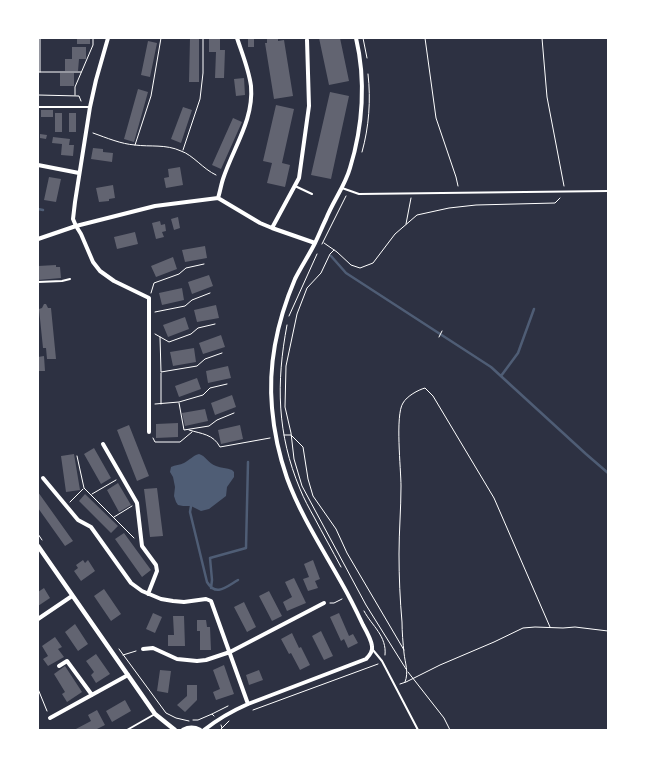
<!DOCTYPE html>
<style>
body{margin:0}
#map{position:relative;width:646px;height:768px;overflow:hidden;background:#2d3142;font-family:"DejaVu Sans",sans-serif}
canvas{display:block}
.frame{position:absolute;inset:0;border:39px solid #fff;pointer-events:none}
</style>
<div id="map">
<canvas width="646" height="768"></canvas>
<div class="frame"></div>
</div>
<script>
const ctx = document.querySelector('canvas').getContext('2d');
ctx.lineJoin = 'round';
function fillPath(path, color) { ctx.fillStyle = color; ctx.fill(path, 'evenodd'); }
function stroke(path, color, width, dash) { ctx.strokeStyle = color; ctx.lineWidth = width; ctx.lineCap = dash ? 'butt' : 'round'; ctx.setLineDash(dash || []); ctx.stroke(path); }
const water = new Path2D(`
 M 199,454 C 206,456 208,463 216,466 C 221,468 227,468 232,470 L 234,472 L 234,477 L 227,487 L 226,496 L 209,509 L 201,511 L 191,506 L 183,506 L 178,505 L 176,502 L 174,496 L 175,487 L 173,477 L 170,472 L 171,467 C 175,465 180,465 184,463 C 190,460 192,456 199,454 Z`);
const stream = new Path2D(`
 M 38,209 L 43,210
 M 331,256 L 346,273 L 491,367 L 586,454 L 608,473
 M 501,376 L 518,353 L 534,309
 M 191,506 L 190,512 L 207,582 C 216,597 226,587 238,580
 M 211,588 L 212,580 L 210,558 L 246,548 L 248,462`);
const building = new Path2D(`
 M 77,38 L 90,38 L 90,44 L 77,44 Z
 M 190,38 L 199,38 L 199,82 L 189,82 Z
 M 209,38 L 220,38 L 220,50 L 225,50 L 224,78 L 215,78 L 216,52 L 209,52 Z
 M 248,38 L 254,38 L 254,47 L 248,47 Z
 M 278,38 L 278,41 L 284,40 L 293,96 L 274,99 L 265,43 L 267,43 L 267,39 Z
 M 319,38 L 340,38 L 349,81 L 329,85 Z
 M 148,41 L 157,43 L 150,77 L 141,75 Z
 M 72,47 L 86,47 L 86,59 L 79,59 L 78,71 L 65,71 L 65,59 L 72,59 Z
 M 60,73 L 74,73 L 74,86 L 60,86 Z
 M 244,78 L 245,95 L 236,96 L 234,79 Z
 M 138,89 L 148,92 L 134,142 L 124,139 Z
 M 330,92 L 349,96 L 331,179 L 311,175 Z
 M 276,105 L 294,109 L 282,163 L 290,165 L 285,187 L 267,183 L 272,163 L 263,161 Z
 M 183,107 L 192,110 L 181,143 L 171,139 Z
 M 41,110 L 53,110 L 53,117 L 41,117 Z
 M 55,113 L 62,113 L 62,132 L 55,132 Z
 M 69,113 L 76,113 L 76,132 L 69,132 Z
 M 233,118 L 242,122 L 221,169 L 212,165 Z
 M 40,134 L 47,135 L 46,139 L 40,138 Z
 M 53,137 L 70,139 L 69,145 L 74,145 L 73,156 L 61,155 L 62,144 L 52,143 Z
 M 93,148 L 103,149 L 103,152 L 113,153 L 112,162 L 91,159 Z
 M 180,167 L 183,185 L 166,188 L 164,178 L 169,177 L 168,169 Z
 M 49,177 L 61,179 L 56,202 L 44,200 Z
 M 113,185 L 115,198 L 109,199 L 109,201 L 99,202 L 96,188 Z
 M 178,217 L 180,228 L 174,230 L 171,219 Z
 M 160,221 L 161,225 L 165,224 L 166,231 L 162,232 L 164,237 L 156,239 L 152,223 Z
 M 135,232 L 138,244 L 117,249 L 114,237 Z
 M 205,246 L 207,258 L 185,262 L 182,250 Z
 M 173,257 L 177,269 L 156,277 L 151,266 Z
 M 56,265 L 56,267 L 60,267 L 61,278 L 38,280 L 38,266 Z
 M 209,275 L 213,286 L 192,294 L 188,282 Z
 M 182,288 L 184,300 L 162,305 L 159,293 Z
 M 44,304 L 46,304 L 48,308 L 51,308 L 56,359 L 47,359 L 46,348 L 43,348 L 39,309 L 42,308 Z
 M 216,305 L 219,318 L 197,322 L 194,310 Z
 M 185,317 L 189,329 L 168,337 L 163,325 Z
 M 221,335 L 225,347 L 203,354 L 199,343 Z
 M 194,348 L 196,362 L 173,366 L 170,352 Z
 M 44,356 L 45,371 L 38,371 L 38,357 Z
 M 228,366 L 231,378 L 208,383 L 206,371 Z
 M 197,378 L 201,389 L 179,397 L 175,386 Z
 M 232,395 L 236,407 L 215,415 L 211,403 Z
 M 205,409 L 208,421 L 185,426 L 182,413 Z
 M 178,423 L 178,437 L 156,438 L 156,424 Z
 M 129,425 L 149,476 L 137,481 L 117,430 Z
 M 240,425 L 243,439 L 221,444 L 218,430 Z
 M 94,448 L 111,478 L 101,484 L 84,454 Z
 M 74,454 L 80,490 L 66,492 L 61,456 Z
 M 118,483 L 131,505 L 119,512 L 107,490 Z
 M 157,488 L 163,536 L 150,537 L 144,489 Z
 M 38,492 L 73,541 L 65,546 L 38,508 Z
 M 85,494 L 118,526 L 111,533 L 79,501 Z
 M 124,533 L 151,570 L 142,577 L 115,539 Z
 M 83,560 L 85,563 L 88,560 L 95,571 L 81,581 L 74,571 L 78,568 L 76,565 Z
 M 313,560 L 320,579 L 315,581 L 318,588 L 308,591 L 303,579 L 309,577 L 304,564 Z
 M 294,578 L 306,603 L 287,611 L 283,602 L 292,597 L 285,582 Z
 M 44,588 L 50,598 L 38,606 L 38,592 Z
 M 104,589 L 121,614 L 111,621 L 94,596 Z
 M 269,591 L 282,616 L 272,621 L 259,596 Z
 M 244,602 L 256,627 L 247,632 L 234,607 Z
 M 153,613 L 162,617 L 155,633 L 146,629 Z
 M 339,613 L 349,636 L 353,634 L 358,643 L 348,648 L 344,639 L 341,641 L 330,617 Z
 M 173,616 L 184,616 L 185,646 L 168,646 L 168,635 L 174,635 Z
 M 197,620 L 206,620 L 207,627 L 210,627 L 211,650 L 200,650 L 200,631 L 197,631 Z
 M 75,624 L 88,644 L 78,651 L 65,632 Z
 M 321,631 L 333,656 L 324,660 L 312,636 Z
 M 292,633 L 299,648 L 301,647 L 310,665 L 300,670 L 291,653 L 289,654 L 281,639 Z
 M 55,637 L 62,647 L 58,649 L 64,657 L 48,666 L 43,659 L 48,656 L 42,646 Z
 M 96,654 L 110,674 L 96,683 L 91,675 L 94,672 L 86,661 Z
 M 224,665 L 234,694 L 216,700 L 213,692 L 220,689 L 213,670 Z
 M 65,666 L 82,692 L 67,702 L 62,694 L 65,692 L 54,674 Z
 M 160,670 L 171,671 L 168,693 L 157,691 Z
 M 259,670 L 263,680 L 249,685 L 246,675 Z
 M 187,685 L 197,685 L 197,700 L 185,712 L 177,705 L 187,696 Z
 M 125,700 L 131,711 L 112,722 L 106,711 Z
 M 97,710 L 105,725 L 95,730 L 74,730 L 91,721 L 88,715 Z`);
const path = new Path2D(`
 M 40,38 L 40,72
 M 363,38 L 367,58
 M 425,38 L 436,118 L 456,177 L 458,186
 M 542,38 L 547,97 L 564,186
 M 38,72 L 81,72
 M 38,95 L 79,96 L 81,101
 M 75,95 L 75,87 L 93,45 L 93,38
 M 93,133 C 107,138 121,144 135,145 C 150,147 166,144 181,151 C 193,155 203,169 216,175
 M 135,145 L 151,96 L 161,38
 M 183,150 L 200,99 L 203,73 L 203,38
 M 362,152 C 369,127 371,100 368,74
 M 406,224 L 411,198
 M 324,243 L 337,252 L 351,265 L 360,268 L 373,263 L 395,234 L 417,215 L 449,208 L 476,205 L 555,203 L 560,198
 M 322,244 L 346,196
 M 334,250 L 330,254 L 321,273 L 307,288 L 297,314 L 286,366 L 285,407 L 291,433 L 294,459 L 302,486 L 366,605 L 406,669
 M 151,293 L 154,283 L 179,274 L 186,268 L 204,264
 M 155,312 L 185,306 L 192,300 L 210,293
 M 289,316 L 317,254
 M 287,325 C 276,383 277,434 300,489 C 304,499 309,508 314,517 C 323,534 332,550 341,567
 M 155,334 L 169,342 L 191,334 L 198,328 L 215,324
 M 160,337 L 161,372 L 197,366 L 205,359 L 222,353
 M 439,337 L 442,331
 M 161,373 L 161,404
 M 179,403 L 184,430 L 209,426 L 217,420 L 234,413
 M 155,404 L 179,402 L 203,395 L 210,388 L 227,384
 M 189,430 C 202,434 213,434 220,447 L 270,438
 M 284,435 L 291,435 L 303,447 L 308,479 L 313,496 L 336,529 L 347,553 L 404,650
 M 153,438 L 155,442 L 180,442 L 192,432
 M 77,456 L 84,488 L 134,538
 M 92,494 L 116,480
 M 70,502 L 83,489
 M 114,517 L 132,506
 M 38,534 L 42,540
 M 330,603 L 334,603 L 342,599
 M 364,611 C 372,626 387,636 385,655
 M 119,649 L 166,713 L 176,718 L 189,721
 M 123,655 L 136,651
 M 408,672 L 444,718 L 450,730
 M 405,682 C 409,672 405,663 404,653 C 403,643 402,632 402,622 C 400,600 399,577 399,554 C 399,531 401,509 401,486 C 401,469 395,415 403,403 C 407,396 418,390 425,388 L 433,396 L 494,498 L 550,627
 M 400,684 L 406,682 L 440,665 L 494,642 L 523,628 L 535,627 L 563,628 L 575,627 L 608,631
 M 38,689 L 47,711
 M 253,710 L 378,664
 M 212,714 L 228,706
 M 193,720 L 198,720 L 212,714 L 214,716
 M 222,728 L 229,721
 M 220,730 L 222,728 L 221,725`);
const service = new Path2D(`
 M 39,107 L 89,107
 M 295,186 L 312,194
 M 342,188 L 359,194 L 608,191
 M 38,282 L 62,281 L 70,279
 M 373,650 L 382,661 L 418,730
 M 127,730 L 155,714`);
const minor = new Path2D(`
 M 108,38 L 96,80 L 90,107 L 75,202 L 73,219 L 76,226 L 81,234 L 93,262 L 100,271 L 114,281 L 149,298 L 149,432
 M 38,165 L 79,173
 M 218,198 C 220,192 221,185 223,179 C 233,148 254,120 251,86 C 249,70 242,53 237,38
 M 272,228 L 299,178 L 309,106 L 307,40
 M 38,239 L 76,226 L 155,206 L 218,198 L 260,223 L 272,228 L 315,243
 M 103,444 L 137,503 L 142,546 L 156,565 L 157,571 L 148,594
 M 43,478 L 78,520 L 91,527 L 131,583 L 142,591 L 161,599 L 173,601 L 184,602 L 206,599 L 211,601 L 248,704
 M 38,619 L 72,596
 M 143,649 L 153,648 L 177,659 L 197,661 L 206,660 L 230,652 L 324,603
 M 59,666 L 67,661 L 92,695
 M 50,718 L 128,675
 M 204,730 C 218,719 232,711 248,704 L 366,659 C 370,655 373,651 372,646 C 371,639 367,632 363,625 C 356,610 349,596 341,582 C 322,548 300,514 287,478 C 279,455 274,432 272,408 C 268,364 278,319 295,279 C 301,267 309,255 315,243 C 319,235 322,227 326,219 C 333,201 345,186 350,168 C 363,126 366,80 356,38`);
const tertiary = new Path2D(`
 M 38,546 L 155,714 L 175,730
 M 183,730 C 189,727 194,727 200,730`);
fillPath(water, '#4f5d75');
stroke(stream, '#4f5d75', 2.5);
fillPath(building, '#626471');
stroke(path, '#fff', 1);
stroke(service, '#fff', 2);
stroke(minor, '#fff', 4);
stroke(tertiary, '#fff', 4.5);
</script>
